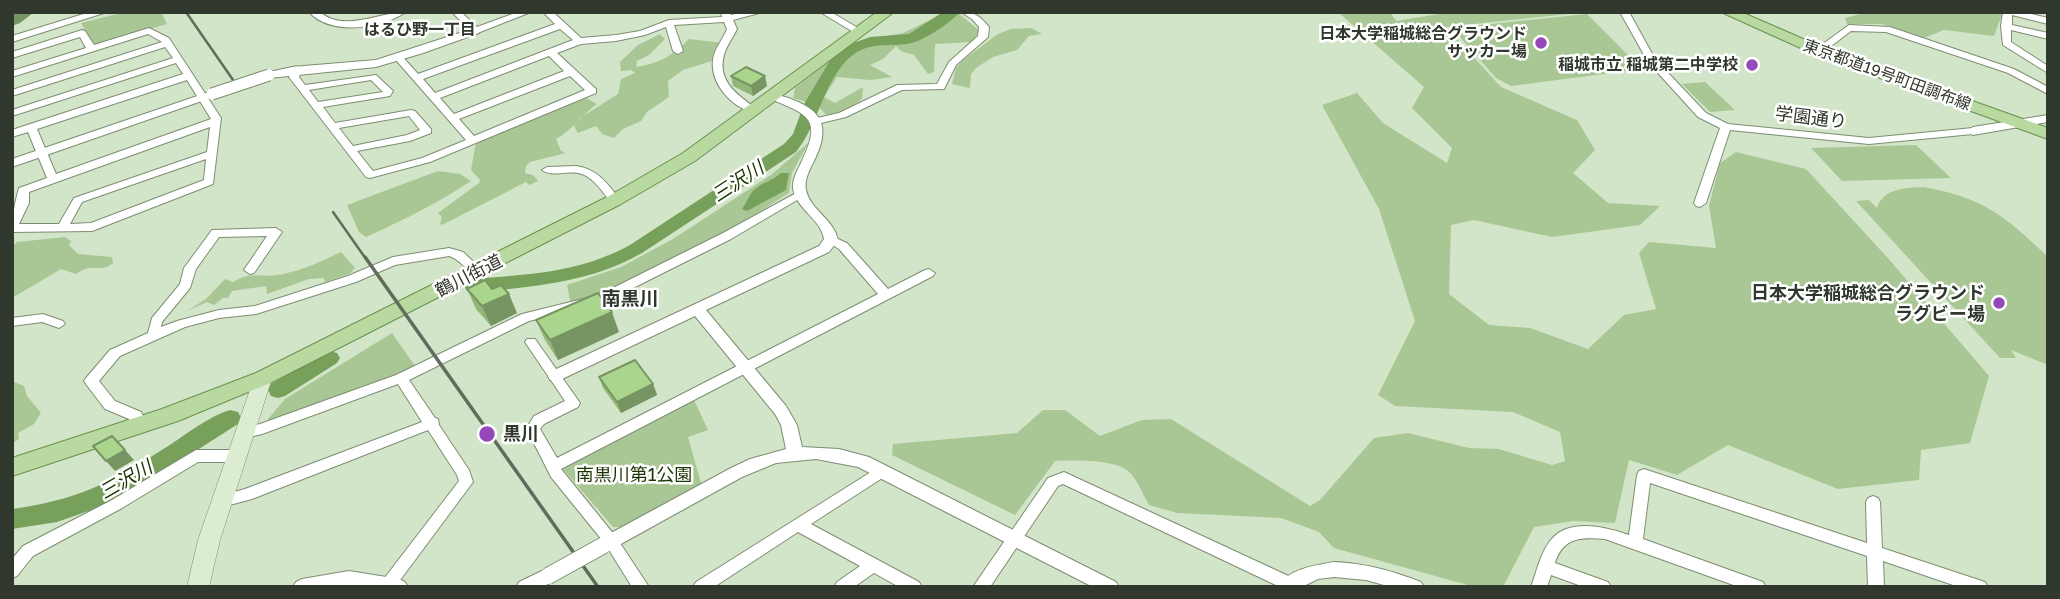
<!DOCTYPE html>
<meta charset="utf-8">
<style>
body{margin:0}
#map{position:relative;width:2060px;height:599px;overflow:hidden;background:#d3e5c8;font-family:"Golos Text",sans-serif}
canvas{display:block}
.frame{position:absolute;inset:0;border:14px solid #30372c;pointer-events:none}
</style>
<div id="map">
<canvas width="2060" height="599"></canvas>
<div class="frame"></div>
</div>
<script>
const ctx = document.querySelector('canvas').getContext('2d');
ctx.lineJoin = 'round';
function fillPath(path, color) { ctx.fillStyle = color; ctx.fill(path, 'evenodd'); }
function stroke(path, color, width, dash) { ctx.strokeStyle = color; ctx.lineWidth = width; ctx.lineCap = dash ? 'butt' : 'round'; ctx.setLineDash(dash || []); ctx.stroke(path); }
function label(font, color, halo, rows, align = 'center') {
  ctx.font = font + ' "Golos Text","Noto Sans JP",sans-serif'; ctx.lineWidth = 5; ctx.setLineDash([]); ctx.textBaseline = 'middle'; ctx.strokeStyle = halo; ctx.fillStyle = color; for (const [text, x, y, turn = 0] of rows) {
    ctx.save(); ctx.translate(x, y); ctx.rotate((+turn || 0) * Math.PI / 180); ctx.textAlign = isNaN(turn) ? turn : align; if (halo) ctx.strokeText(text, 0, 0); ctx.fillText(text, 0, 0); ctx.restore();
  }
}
const green = new Path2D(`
 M 125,12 L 161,12 L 167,24 L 94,45 L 81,23 Z
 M 1338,12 L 1390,12 L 1396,21 L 1451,12 L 1587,12 L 1446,27 L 1501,87 L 1577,120 L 1595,150 L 1573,173 L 1608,203 L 1660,206 L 1640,225 L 1552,237 L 1474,220 L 1451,225 L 1449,294 L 1489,325 L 1530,328 L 1588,349 L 1624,315 L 1656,309 L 1639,253 L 1649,242 L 1716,248 L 1709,206 L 1720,163 L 1736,152 L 1806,169 L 1887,257 L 1989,376 L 1970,443 L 1921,450 L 1919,480 L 1838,489 L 1728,445 L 1677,475 L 1629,460 L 1615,523 L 1573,521 L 1534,527 L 1503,587 L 1475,587 L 1334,548 L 1319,532 L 1281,518 L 1177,513 L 1149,505 C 1143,495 1137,478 1128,471 C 1114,459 1074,460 1055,461 L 1015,515 L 892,455 L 893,444 L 1017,433 L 1043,410 L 1065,410 L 1100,436 L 1142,420 L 1171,419 L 1310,506 L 1320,500 L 1374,438 L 1408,433 L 1469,448 L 1499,449 L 1552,465 L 1565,461 L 1560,432 L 1513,412 L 1395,406 L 1378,395 L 1415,321 L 1379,209 L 1322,105 L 1357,93 L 1383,123 L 1447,163 L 1452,148 L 1412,108 L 1424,87 Z
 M 1868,12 L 2003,12 L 1994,36 L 1944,30 L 1924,38 L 1882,24 L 1847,24 L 1845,18 Z
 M 958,13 L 980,31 L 971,42 L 935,44 L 934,72 L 928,74 L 914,55 L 901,51 L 896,46 L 883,59 L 870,65 L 892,77 L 870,80 L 837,77 L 824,97 L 835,103 L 863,87 L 862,99 L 843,114 L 828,117 L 817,105 L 793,98 L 795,88 L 854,42 L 903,33 L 932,19 Z
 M 1587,14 L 1642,69 L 1511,86 L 1496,78 L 1452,28 Z
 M 1031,28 L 1042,34 L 1029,36 L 1017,50 L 993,57 L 976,68 L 971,74 L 970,88 L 952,84 L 956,68 L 963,60 L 998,34 L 1011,29 Z
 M 660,34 L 665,39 L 649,55 L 637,61 L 636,67 C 659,64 673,55 689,39 L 723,43 L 712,61 L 683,70 L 668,81 L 669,97 L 647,112 L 641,121 L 623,129 L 614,138 L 602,134 L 596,126 L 578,133 L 574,126 L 580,118 L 618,94 L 621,79 L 635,73 L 631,70 L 621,71 L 620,62 L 638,45 Z
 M 1705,82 L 1735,110 L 1710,112 L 1682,84 Z
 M 586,98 L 597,104 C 582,115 571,131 556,139 L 561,151 L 566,153 L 530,162 L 526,166 L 525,173 L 533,175 L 538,181 L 529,185 L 526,182 L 442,225 L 440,223 L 442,217 L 438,213 L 479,183 L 480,180 L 471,170 L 476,142 Z
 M 809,142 L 792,173 L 789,193 C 720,238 647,275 571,305 L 567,285 L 621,267 L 673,239 L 771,175 Z
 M 1916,145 L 1951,178 L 1842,181 L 1811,148 Z
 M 438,171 L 460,174 L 471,181 C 437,204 403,220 366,237 L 359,232 L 347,205 Z
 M 1924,187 C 1984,198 2005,216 2048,257 L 2048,365 L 2011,350 L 2016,358 L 2000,358 L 1856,201 L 1869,200 L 1877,208 C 1883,188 1906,188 1924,187 Z
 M 65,237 L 71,241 L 69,245 L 78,254 L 112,257 L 113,263 C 100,274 92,262 76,274 L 61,269 L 12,298 L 12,246 L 17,242 Z
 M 341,252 L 355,268 L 349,274 L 325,282 L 324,278 L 309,279 L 267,294 L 266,286 L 232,291 L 228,298 L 223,298 L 214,305 L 207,302 L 187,311 L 206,299 L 225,279 L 233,282 C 253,270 264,279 283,274 C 303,270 322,261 341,252 Z
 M 392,333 L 415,366 L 365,388 L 270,422 L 268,419 L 285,399 Z
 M 12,381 L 24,386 L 27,396 L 41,413 L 34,424 L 18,433 L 19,439 L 13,443 Z
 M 694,400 L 708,430 L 688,437 L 701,483 L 622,527 L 613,527 L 563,469 L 564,465 Z`);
const water = new Path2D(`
 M 781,173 L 789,173 L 786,190 L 747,211 L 742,209 C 747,203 749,194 755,189 C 763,182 772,181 781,173 Z`);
const river = new Path2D(`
 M 943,12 L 960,12 C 950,23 929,37 915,42 C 896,48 876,41 857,52 C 825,72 820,123 796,152 L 642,253 C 590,283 533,286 474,293 L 467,291 L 464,286 L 467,281 L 474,279 C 530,274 579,273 630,245 L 784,144 L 793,134 L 804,104 L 832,57 L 848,45 L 870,37 L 909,34 Z
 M 330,351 L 337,353 L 340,358 L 337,363 L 285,396 L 278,398 L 271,396 L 268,390 L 271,384 Z
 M 230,410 L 238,412 L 241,418 L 238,424 L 141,486 L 100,507 L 57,522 L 12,529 L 12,509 C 77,500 111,483 165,448 C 186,435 207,417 230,410 Z`);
const minor = new Path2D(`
 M 452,12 L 461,12 L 477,27 L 518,12 L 531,12 L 475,34 L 472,33 Z
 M 543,12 L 553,12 L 581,38 L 616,35 L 640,31 L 669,20 L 722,17 L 721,12 L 730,12 L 731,15 L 745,12 L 763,12 L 733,20 L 737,29 C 733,38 726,46 724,55 C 716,83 741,97 758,110 L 753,113 C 731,106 710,84 713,59 C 715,48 723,39 727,29 L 724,22 L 674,25 L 683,51 L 678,54 L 673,51 L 666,27 L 645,35 L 616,41 L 581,44 L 557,53 L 596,89 L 596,93 L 430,162 L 370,178 L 366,177 L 289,77 L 291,69 L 296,66 L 301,69 L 299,77 L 305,85 L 376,75 L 393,91 L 390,96 L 323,107 L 335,123 L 411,110 L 415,111 L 431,129 L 431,133 L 410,141 L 357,151 L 373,171 L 422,158 L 466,140 L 395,59 L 395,55 L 401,55 L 418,74 L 555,24 ZM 560,29 L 573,40 L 435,93 L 423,79 ZM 549,56 L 564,71 L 454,114 L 440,98 ZM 570,76 L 585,90 L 474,136 L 459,119 ZM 371,80 L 383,92 L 318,102 L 309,90 ZM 409,116 L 420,130 L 407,135 L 353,146 L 339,128 Z
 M 820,12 L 831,12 L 863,31 L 861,33 L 855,33 Z
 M 961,12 C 975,12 980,16 989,27 L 988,37 L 956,65 L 944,89 L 902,90 L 846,117 L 817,124 L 813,123 L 813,119 L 839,113 L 897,85 L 937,84 L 949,62 L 978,36 L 979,27 L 972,19 Z
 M 1620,12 L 1629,12 L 1655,59 L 1706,113 L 1728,124 L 1869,138 L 1973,128 L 1978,131 L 1973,134 L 1869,144 L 1730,130 L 1706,203 L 1700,207 L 1696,206 L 1694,203 L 1720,128 L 1698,117 L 1648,62 Z
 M 2003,12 L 2023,12 L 2048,18 L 2048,24 L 2012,15 L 2012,25 L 2048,33 L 2048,39 L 2011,30 L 2011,42 L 2048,66 L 2048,73 L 2003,45 L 2001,26 Z
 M 1849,25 L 1890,27 L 2014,69 L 2048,87 L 2048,94 L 2008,73 L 1886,32 L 1851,31 L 1822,53 L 1816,53 L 1816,49 Z
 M 149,28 L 169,38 L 221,118 L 213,184 L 92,231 L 12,232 C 12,217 15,202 19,188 L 47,178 L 28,132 L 12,137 L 12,130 L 183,74 L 176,63 L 12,116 L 12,110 L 173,58 L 165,47 L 12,96 L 12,90 L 162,42 L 148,34 L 12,77 L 12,71 L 86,48 L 80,37 L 12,58 L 12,52 L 82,30 L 85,31 L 94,45 ZM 187,80 L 211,119 L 56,174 L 37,129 ZM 210,127 L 207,152 L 74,198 L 59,224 L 19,224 L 29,203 L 29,192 ZM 206,159 L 204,180 L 91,223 L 70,224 L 82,202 Z
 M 576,166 C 597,169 606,182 619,198 L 621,200 L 619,202 L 611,202 C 603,193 594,178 582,174 C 568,169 553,178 542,170 L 547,167 Z
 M 800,191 L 806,194 L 804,196 L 731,239 L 621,294 L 598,304 L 529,321 L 409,380 L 435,418 L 438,419 L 439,425 L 469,470 L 473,482 L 395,587 L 382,587 L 380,584 L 459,481 L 457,475 L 428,430 L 252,499 L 222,507 L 217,505 L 215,501 L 217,497 L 245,489 L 422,422 L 398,384 L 262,434 L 245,438 L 240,437 L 238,433 L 240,429 L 260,424 L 396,375 L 522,314 L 591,297 L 613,288 L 723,233 Z
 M 276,228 L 282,232 L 254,273 L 250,274 L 244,270 L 267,236 L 219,237 L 196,269 L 190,288 L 162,322 L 161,327 L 177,321 L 219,310 L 255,306 L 348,276 L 393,257 L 449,248 L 463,252 L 483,271 L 477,275 C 466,271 460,259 449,256 L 395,265 L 356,282 L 256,314 L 219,318 L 185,327 L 120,356 L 99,381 L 115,401 L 141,412 L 143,416 L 140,431 L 135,432 L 130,431 L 128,427 L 129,419 L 105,409 L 86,384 L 84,381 L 86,378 L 110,350 L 148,333 L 152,318 L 180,284 L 184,268 L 212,230 Z
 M 831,236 L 847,243 L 888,289 L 925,270 L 929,269 L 935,273 L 933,276 L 561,469 L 616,537 L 649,587 L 632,587 L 606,545 L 551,477 C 543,461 535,445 526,429 L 534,416 L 565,401 L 525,342 L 527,339 L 535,339 L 580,403 L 578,407 L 544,424 L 540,429 L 557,458 L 878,294 L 839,249 L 825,240 L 827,237 Z
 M 43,314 L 63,321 L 65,324 L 59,328 L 42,322 L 12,326 L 12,318 Z
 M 196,450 L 237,450 L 242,452 L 244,456 L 242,460 L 237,462 L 198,462 L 122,508 L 33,556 L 17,576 L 12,578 L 12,559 L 23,546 L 112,500 Z
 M 882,465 L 887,467 L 889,471 L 887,475 L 811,524 L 919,582 L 922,587 L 899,587 L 874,573 L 854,587 L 834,587 L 837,582 L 860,566 L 798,532 L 714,587 L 693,587 L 696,582 Z
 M 1644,469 L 1867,543 L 1866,502 L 1868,498 L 1873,496 L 1878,498 L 1880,502 L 1882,548 L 1985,582 L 1988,587 L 1959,587 L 1883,561 L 1884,587 L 1868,587 L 1867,556 L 1650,483 L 1643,539 L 1763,582 L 1766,587 L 1739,587 L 1605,539 C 1581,537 1563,537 1555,563 L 1608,582 L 1611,587 L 1584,587 L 1551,575 L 1547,587 L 1531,587 C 1537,571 1540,554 1550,541 C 1568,517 1606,527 1629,535 L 1637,475 L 1639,471 Z
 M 1064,472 L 1295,579 L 1298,584 L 1296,587 L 1280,587 L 1063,484 L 1058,486 L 990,587 L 973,587 L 1048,478 Z`);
const tertiary = new Path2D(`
 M 90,12 L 107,12 L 12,42 L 12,36 Z
 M 309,12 L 320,12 C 344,33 379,12 406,12 C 381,29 331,36 309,12 Z
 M 475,28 L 479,29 L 479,33 L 423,53 L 376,67 L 269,78 L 263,75 L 265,73 L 292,67 L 376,60 Z
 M 212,91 L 218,94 L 216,96 L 12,167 L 12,159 Z
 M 772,93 C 811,104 836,116 815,159 C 810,169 804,179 806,190 C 810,210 834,219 838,240 L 829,252 L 706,310 L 786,406 L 797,425 L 802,447 L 839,449 L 869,457 L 1116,582 L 1119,587 L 1093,587 L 858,467 L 816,459 L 776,463 L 742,477 L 610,550 L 604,552 L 598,550 L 595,545 L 598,540 L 731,468 L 750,459 L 786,449 L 781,425 L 775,414 L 695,316 L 560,380 L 550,380 L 548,376 L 550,372 L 819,246 L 824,239 C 821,219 797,210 793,189 C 792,180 797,171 801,163 C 823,118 809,115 768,98 L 766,96 Z
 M 2048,115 L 2048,122 L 1973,135 L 1967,131 L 1973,127 Z
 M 1334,562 C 1364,563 1393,571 1421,582 L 1424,587 L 1391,587 L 1366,580 L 1334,577 L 1318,579 L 1302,587 L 1278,587 C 1287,569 1316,565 1334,562 Z
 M 548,568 L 554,571 L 557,576 C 549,590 531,587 516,587 L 519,582 Z
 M 349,571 L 399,579 L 405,582 L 408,587 L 293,587 L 296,582 L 302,579 Z`);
const secondary = new Path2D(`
 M 263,371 L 270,373 L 272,378 L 220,540 L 209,587 L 187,587 L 198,540 L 254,378 L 256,373 Z`);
const primary = new Path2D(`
 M 877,12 L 894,12 L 695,161 L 621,204 L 270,383 L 178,421 L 12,476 L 12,458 L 162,409 L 256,373 L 609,196 L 683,153 Z
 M 1721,12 L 1741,12 L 1824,48 L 2048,128 L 2048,139 L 1814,54 Z`);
const railFar1 = new Path2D(`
 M 186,12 L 240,90
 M 333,212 L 366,259`);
const rail = new Path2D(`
 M 365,257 L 598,587`);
const tertiaryBridgeFar1 = new Path2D(`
 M 212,94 L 269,75`);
const tertiaryBridge = new Path2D(`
 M 548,576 L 604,545`);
const wall = new Path2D(`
 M 731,76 L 767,86 L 753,96 L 733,86 Z
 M 467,289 L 517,313 L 491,326 L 476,309 Z
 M 536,320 L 619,332 L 558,360 L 545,340 Z
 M 599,377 L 653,384 L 657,395 L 621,413 L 603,388 Z`);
const shadedWall = new Path2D(`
 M 15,12 L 33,12 L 33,13 L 20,23 L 12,26 L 12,14 Z
 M 765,76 L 767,86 L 753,96 L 751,86 Z
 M 509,294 L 517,313 L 491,326 L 482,306 Z
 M 612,312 L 619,332 L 558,360 L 550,340 Z
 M 653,384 L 657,395 L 621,413 L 617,402 Z
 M 125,450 L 134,460 L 115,471 L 106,461 Z`);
const building = new Path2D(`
 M 746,67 L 765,76 L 751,86 L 731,76 Z
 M 485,280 L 492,289 L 501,285 L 509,294 L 482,306 L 467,289 Z
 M 598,293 L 612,312 L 550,340 L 536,320 Z
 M 635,360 L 653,384 L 617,402 L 599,377 Z
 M 112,436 L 125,450 L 106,461 L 93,446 Z`);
const markers = [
 [1541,43,7,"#9548b9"],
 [1752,65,7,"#9548b9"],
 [1999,303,7,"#9548b9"],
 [487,434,9,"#9548b9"]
];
const farNeighbourhoodnames = [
 ["はるひ野一丁目",420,30]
];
const farPoinames = [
 ["日本大学稲城総合グラウンド",1527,34],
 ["サッカー場",1527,52],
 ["稲城市立 稲城第二中学校",1738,65]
];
const farStreetnames = [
 ["東京都道19号町田調布線",1887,75,20]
];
const streetNames = [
 ["学園通り",1811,118,7],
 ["鶴川街道",469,276,-27]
];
const poiNames = [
 ["日本大学稲城総合グラウンド",1985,293],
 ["ラグビー場",1985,314],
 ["黒川",503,434,"left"]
];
const parkNames = [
 ["南黒川第1公園",634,475]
];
const waterNames = [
 ["三沢川",738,182,-33],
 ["三沢川",126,480,-30]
];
const neighbourhoodNames = [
 ["南黒川",630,299]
];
fillPath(green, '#a8c795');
fillPath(water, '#77a15b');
fillPath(river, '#77a15b');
stroke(minor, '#7d8d72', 2);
stroke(tertiary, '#7d8d72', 2);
stroke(secondary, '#7d8d72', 1);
stroke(primary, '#6a904e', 2);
fillPath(minor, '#fff');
fillPath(tertiary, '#fff');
fillPath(secondary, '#dcecd0');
fillPath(primary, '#b8d9a0');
stroke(railFar1, '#626c5c', 2.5);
stroke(rail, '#626c5c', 3.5);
stroke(tertiaryBridgeFar1, '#7d8d72', 13, []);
stroke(tertiaryBridge, '#7d8d72', 18, []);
stroke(tertiaryBridgeFar1, '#fff', 11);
stroke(tertiaryBridge, '#fff', 16);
fillPath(wall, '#92b779');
fillPath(shadedWall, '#779563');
fillPath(building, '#aad58d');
stroke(building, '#779563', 2);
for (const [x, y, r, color] of markers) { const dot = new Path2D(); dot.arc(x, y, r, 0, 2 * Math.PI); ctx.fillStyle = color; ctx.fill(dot); stroke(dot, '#fff', 2.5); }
label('bold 16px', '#30372c', '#fff', farNeighbourhoodnames);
label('bold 16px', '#30372c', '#fff', farPoinames, 'right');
label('16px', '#30372c', '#fff', farStreetnames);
label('18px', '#30372c', '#fff', streetNames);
label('bold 18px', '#30372c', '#fff', poiNames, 'right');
label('18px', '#1c3603', '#fff', parkNames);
label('italic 19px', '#1a3501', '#fff', waterNames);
label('bold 19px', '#30372c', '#fff', neighbourhoodNames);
</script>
